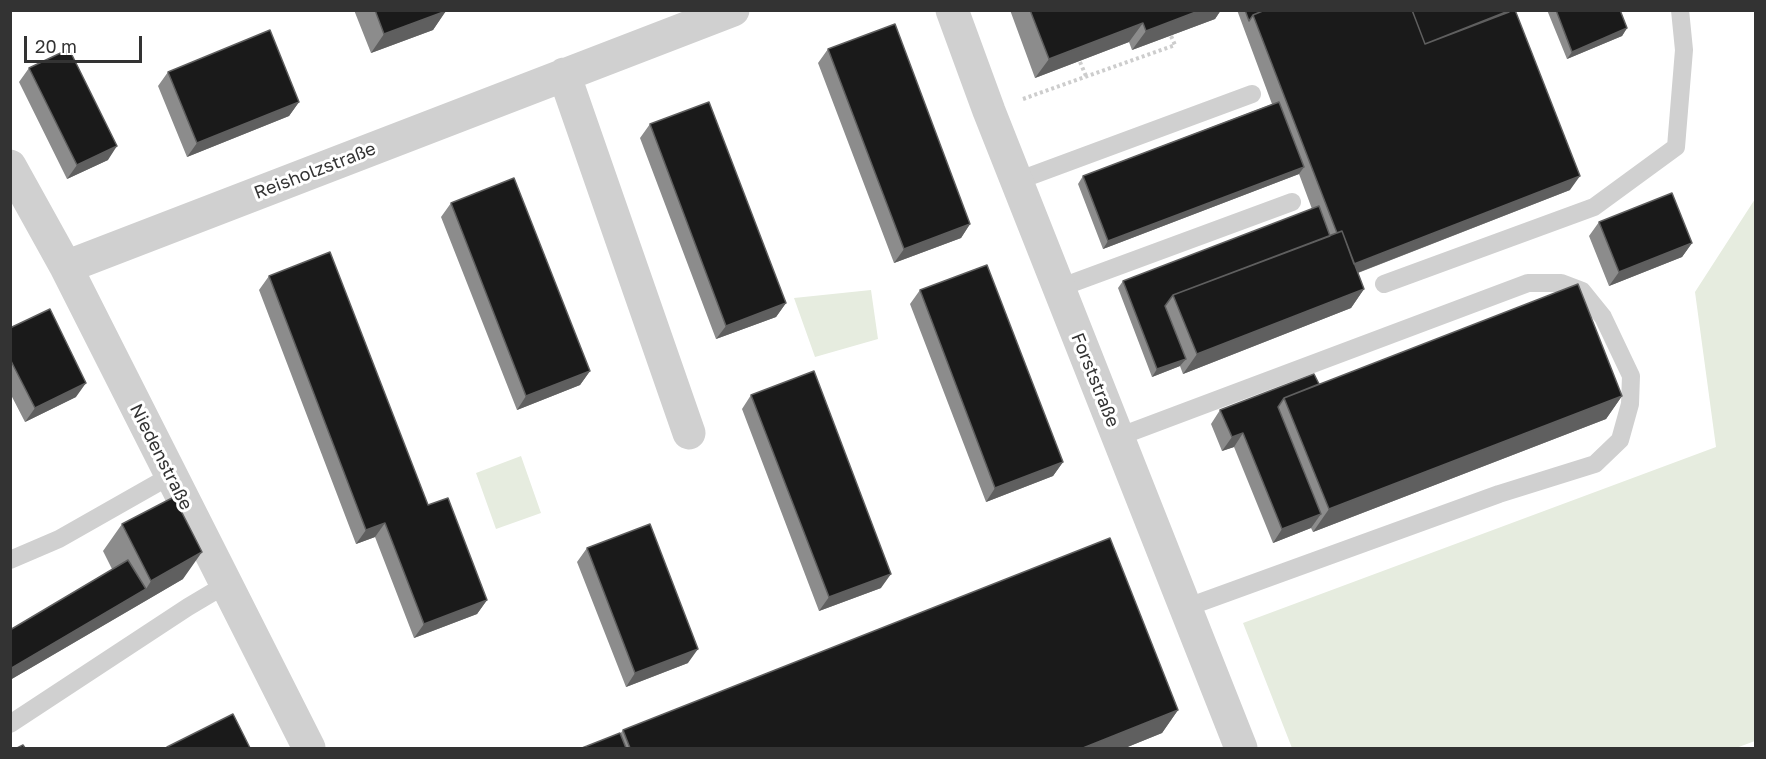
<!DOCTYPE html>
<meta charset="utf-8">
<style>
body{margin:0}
#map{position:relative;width:1766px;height:759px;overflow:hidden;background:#fff;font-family:"Golos Text",sans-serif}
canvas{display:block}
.frame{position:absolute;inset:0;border:12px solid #333;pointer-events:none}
.scale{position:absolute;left:24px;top:36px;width:118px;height:27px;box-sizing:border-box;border:3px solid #333;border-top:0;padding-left:8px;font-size:18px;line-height:21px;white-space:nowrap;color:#333;-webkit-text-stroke:4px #fff;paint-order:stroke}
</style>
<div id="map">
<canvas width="1766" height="759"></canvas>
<div class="frame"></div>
<div class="scale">20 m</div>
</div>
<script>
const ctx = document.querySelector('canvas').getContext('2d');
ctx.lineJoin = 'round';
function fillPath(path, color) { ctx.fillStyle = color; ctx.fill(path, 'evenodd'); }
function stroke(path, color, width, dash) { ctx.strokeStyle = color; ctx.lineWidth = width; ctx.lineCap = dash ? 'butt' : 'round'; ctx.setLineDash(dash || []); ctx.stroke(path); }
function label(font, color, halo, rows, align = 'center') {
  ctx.font = font + ' "Golos Text",sans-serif'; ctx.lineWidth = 6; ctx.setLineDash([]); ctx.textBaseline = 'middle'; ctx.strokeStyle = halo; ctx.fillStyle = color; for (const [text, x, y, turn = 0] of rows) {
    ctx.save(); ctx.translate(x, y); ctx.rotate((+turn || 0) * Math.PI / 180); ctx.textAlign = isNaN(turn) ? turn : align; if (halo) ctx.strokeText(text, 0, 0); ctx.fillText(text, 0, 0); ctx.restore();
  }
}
const green = new Path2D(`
 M 1755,199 L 1755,741 L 1736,748 L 1292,748 L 1243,623 L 1716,447 L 1695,292 Z
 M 871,290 L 878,339 L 815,357 L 794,298 Z
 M 521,456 L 541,513 L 496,529 L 476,473 Z`);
const path = new Path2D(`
 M 1080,62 L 1086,76
 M 1023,99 L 1175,45 L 1171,36`);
const lane = new Path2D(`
 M 1017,181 L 1252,94
 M 1384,284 L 1594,207 L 1676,147 L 1684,50 L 1680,10
 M 1059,288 L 1292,202
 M 1118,437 L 1528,283 L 1561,283 L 1582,291 L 1603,317 L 1631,376 L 1630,404 L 1620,440 L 1595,464 L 1499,494 L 1185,608
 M 10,560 L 59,539 L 170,476
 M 10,724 L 188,607 L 225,585`);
const street = new Path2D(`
 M 952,10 L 989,111 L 1241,748
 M 564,74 L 689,433
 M 10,166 L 66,267 L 309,748
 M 66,267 L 733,10`);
const wall = new Path2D(`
 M 354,10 L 446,10 L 433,30 L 371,53 Z
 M 1010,10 L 1221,10 L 1215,19 L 1132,50 L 1129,42 L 1035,78 Z
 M 1237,10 L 1508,10 L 1570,190 L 1358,273 L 1364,289 L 1351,308 L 1183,374 L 1180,366 L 1152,377 L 1118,288 L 1123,281 L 1312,209 L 1299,174 L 1103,249 L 1078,184 L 1083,176 L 1272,104 Z
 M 1547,10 L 1620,10 L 1627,28 L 1622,36 L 1567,59 Z
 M 828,49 L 970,224 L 961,238 L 894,263 L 818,63 Z
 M 29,68 L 108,160 L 67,179 L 19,82 Z
 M 168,72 L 299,102 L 289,116 L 187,157 L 158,86 Z
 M 650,124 L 786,303 L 776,317 L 716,339 L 640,138 Z
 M 451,203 L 590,371 L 580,385 L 517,410 L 441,217 Z
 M 1599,222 L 1692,243 L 1682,257 L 1609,286 L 1589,236 Z
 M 269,276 L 428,505 L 487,600 L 477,614 L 414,638 L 375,537 L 356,544 L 259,290 Z
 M 920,290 L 1063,462 L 1053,476 L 986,502 L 910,304 Z
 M 10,328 L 76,397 L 25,422 L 10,393 Z
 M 1319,385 L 1622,396 L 1606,419 L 1313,532 L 1311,528 L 1273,543 L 1234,447 L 1222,451 L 1211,424 L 1220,410 Z
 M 751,395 L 881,588 L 819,611 L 742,409 Z
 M 122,524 L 183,579 L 10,680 L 112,569 L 103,551 Z
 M 587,548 L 688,663 L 626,687 L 577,562 Z
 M 1178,710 L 1162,733 L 1125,748 L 582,748 L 620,734 L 623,730 Z`);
const shadedWall = new Path2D(`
 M 1201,10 L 1221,10 L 1215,19 L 1132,50 L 1146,31 Z
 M 446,11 L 433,30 L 371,53 L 384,34 Z
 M 1143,23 L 1129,42 L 1035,78 L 1049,59 Z
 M 1627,28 L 1622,36 L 1567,59 L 1572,52 Z
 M 299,102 L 289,116 L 187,157 L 197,143 Z
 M 117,146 L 108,160 L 67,179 L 77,165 Z
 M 1304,167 L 1299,174 L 1103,249 L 1108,241 Z
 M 1580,176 L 1570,190 L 1339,280 L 1349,266 Z
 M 970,224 L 961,238 L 894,263 L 904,249 Z
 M 1692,243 L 1682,257 L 1609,286 L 1619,272 Z
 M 1364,289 L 1351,308 L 1183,374 L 1197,354 Z
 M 786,303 L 776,317 L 716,339 L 726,326 Z
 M 1186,359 L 1180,366 L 1152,377 L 1157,369 Z
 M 590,371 L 580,385 L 517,410 L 526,396 Z
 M 86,383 L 76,397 L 25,422 L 35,408 Z
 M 1622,396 L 1606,419 L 1313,532 L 1329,509 Z
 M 1243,433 L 1234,447 L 1222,451 L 1232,437 Z
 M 1063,462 L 1053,476 L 986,502 L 995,488 Z
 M 1321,514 L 1311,528 L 1273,543 L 1282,529 Z
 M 385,523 L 375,537 L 356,544 L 366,530 Z
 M 202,552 L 183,579 L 10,680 L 10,669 L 146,589 L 151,581 Z
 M 891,574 L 881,588 L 819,611 L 829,597 Z
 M 487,600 L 477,614 L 414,638 L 424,624 Z
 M 698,649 L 688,663 L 626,687 L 635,673 Z
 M 1178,710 L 1162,733 L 1125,748 L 1083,748 Z`);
const building = new Path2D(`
 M 375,10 L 446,10 L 446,11 L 384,34 Z
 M 1030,10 L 1201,10 L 1146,31 L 1143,23 L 1049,59 Z
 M 1245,10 L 1265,10 L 1253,15 L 1249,21 Z
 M 1265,10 L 1412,10 L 1425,44 L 1511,10 L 1515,10 L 1580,176 L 1354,264 L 1342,231 L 1337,233 L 1253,15 Z
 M 1412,10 L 1508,10 L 1509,12 L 1425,44 Z
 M 1556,10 L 1620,10 L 1627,28 L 1572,52 Z
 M 895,24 L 970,224 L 904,249 L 828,49 Z
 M 270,30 L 299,102 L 197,143 L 168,72 Z
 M 69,49 L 117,146 L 77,165 L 29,68 Z
 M 709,102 L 786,303 L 726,326 L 650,124 Z
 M 1279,102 L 1304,167 L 1108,241 L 1083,176 Z
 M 514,178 L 590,371 L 526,396 L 451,203 Z
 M 1672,193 L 1692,243 L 1619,272 L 1599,222 Z
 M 1319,206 L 1330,236 L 1173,295 L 1165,306 L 1186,359 L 1157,369 L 1123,281 Z
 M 1342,231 L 1364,289 L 1197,354 L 1173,295 Z
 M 330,252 L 428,505 L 448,498 L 487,600 L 424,624 L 385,523 L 366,530 L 269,276 Z
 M 987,265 L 1063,462 L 995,488 L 920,290 Z
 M 1578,284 L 1622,396 L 1329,509 L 1284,398 Z
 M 50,309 L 86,383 L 35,408 L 10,359 L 10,328 Z
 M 814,371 L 891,574 L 829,597 L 751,395 Z
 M 1314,374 L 1319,384 L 1284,398 L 1278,407 L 1321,514 L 1282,529 L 1243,433 L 1232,437 L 1220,410 Z
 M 174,497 L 202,552 L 151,581 L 122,524 Z
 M 650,524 L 698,649 L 635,673 L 587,548 Z
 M 1110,538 L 1178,710 L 1083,748 L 630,748 L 623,730 Z
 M 128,560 L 146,589 L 10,669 L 10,630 Z
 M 233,714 L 250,748 L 167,748 L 167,747 Z
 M 620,733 L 626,748 L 582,748 Z
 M 23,745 L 25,748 L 17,748 Z`);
const streetNames = [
 ["Reisholzstraße",315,171,-21],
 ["Forststraße",1095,380,68],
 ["Niedenstraße",161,457,63]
];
fillPath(green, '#e6ecdf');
stroke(path, '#cdcdcd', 4, [3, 3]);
stroke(lane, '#d0d0d0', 18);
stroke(street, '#d0d0d0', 33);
fillPath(wall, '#8c8c8c');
fillPath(shadedWall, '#5f5f5f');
fillPath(building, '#1a1a1a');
stroke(building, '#5f5f5f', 1.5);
label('18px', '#333', '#fff', streetNames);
</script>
